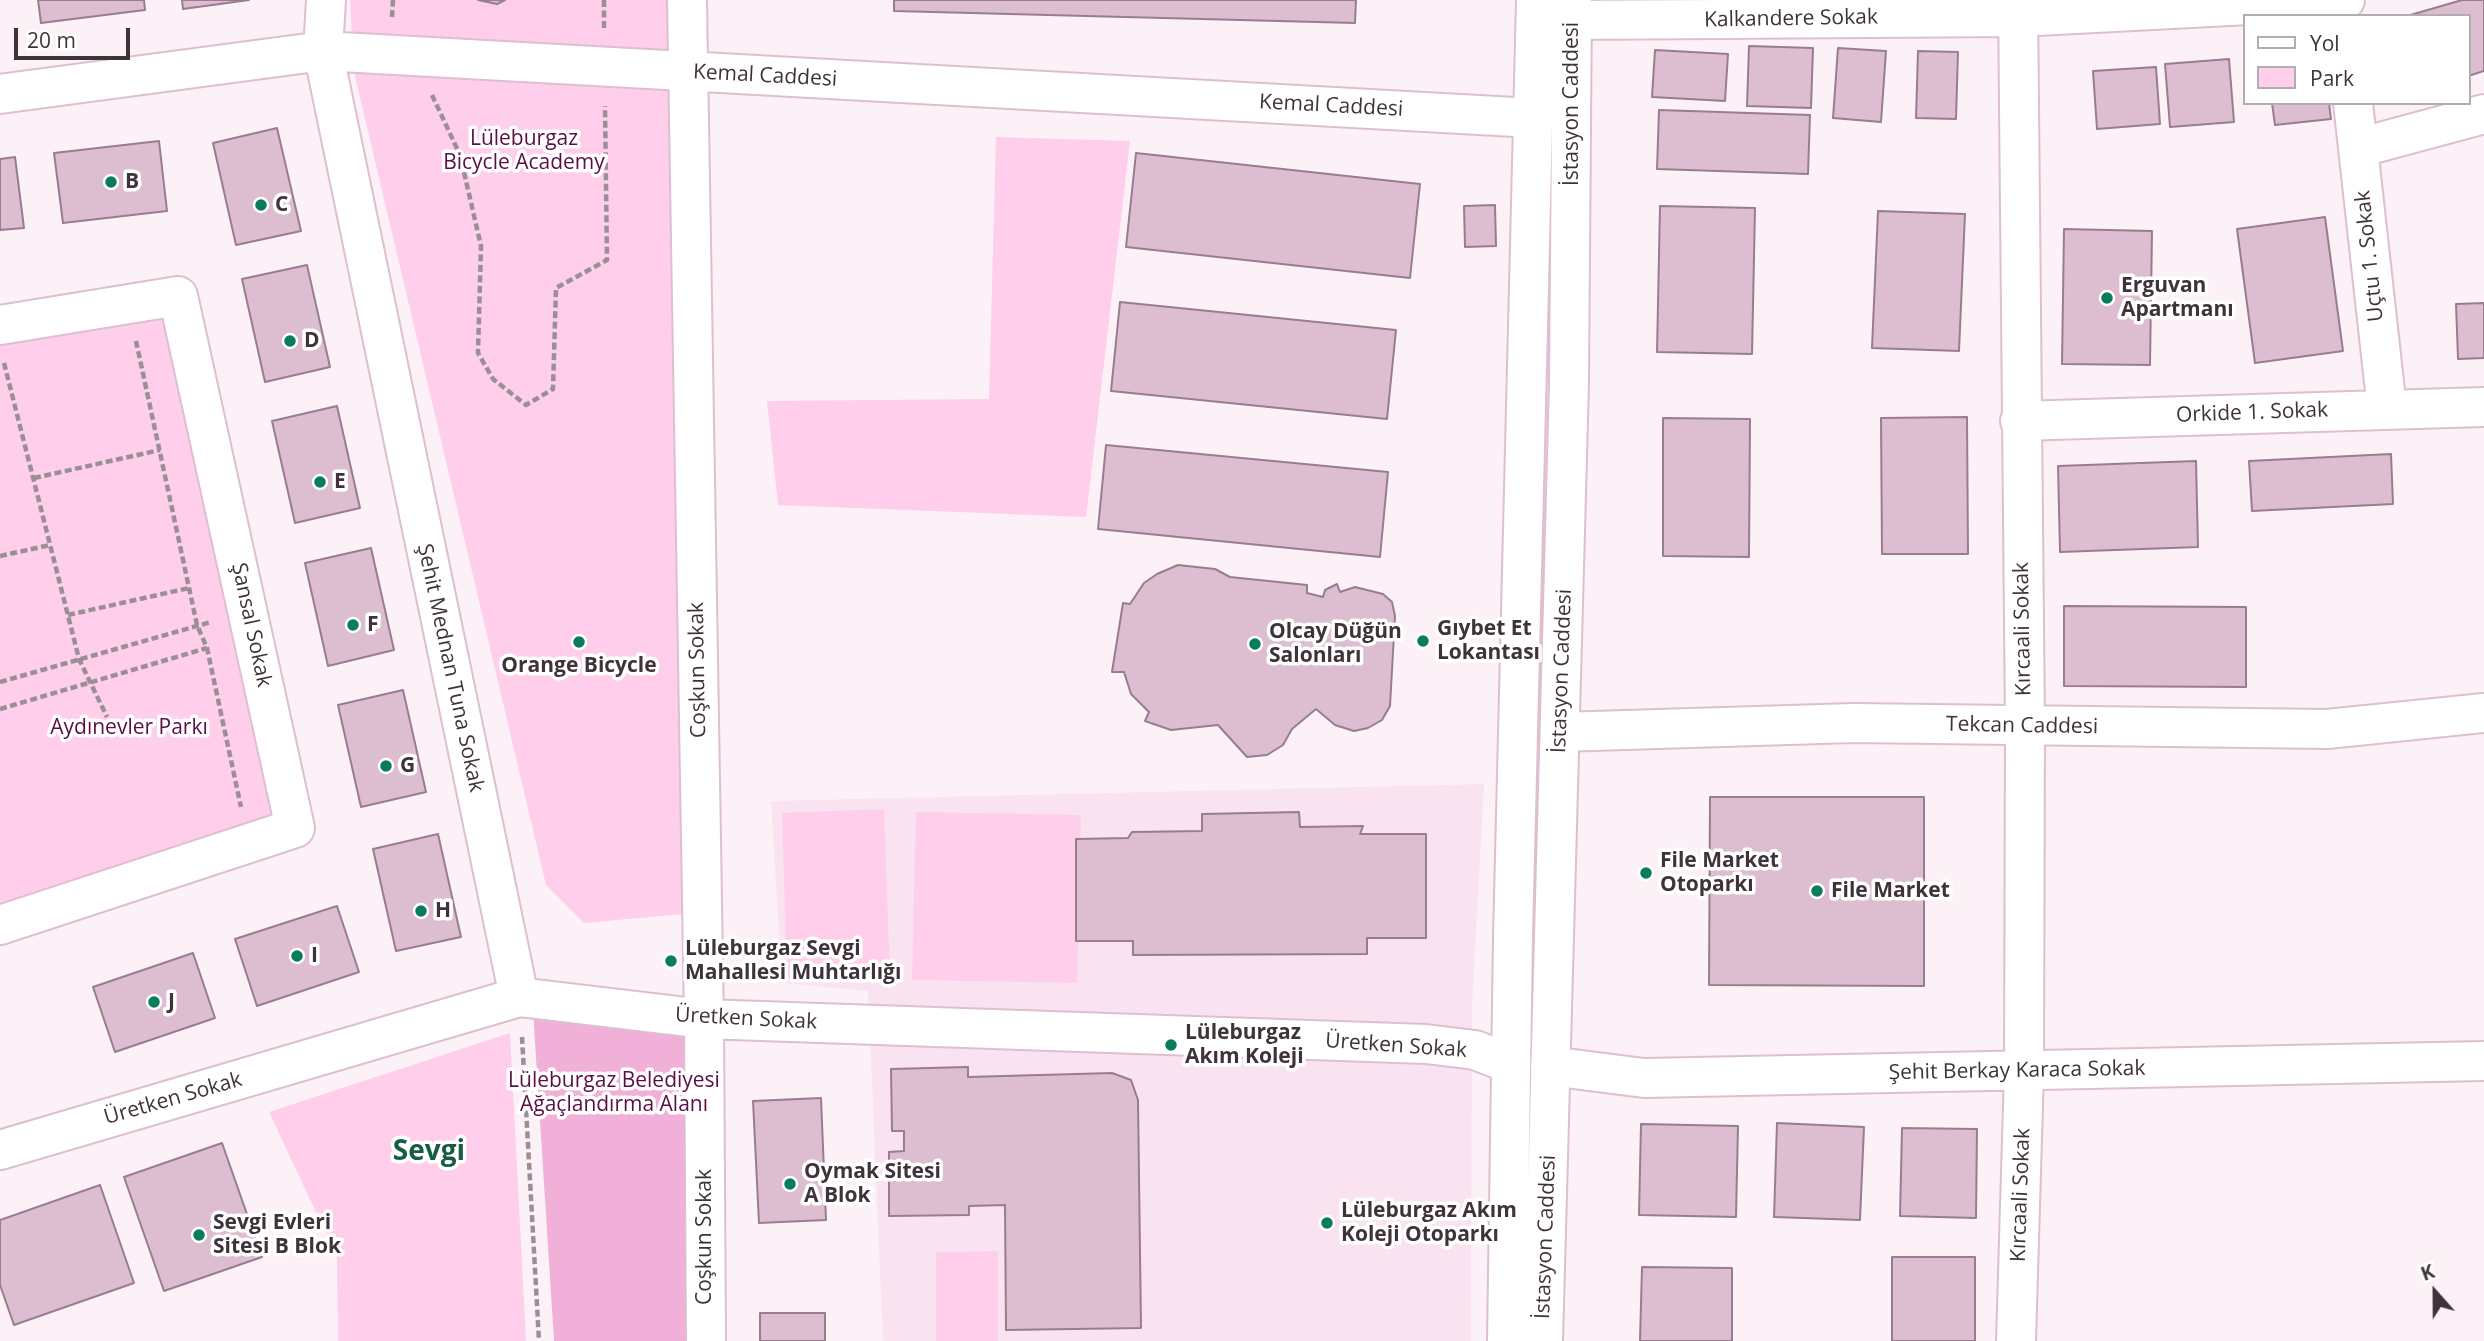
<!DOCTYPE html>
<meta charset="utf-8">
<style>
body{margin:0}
#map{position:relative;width:2484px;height:1341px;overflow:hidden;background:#fdf1f8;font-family:"Open Sans",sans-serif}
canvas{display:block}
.legend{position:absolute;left:2243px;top:14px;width:228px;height:91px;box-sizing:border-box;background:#fff;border:2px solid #b2adb0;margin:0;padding:9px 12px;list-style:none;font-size:21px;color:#3f333a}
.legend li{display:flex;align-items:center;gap:14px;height:35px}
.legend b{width:35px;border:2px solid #b2adb0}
.north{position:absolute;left:2400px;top:1257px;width:70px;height:70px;-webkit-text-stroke:5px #fff;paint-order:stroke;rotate:339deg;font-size:19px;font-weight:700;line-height:28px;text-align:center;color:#3f333a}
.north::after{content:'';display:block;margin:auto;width:24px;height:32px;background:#3f333a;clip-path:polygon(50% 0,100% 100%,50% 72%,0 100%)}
.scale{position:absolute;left:14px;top:28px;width:116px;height:32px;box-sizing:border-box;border:4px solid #3f333a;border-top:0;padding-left:9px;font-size:21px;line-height:24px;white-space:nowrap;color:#3f333a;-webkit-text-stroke:5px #fff;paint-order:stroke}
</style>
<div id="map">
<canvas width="2484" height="1341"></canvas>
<ul class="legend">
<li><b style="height:9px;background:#fff"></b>Yol</li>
<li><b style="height:19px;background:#feceeb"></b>Park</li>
</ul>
<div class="north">K</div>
<div class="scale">20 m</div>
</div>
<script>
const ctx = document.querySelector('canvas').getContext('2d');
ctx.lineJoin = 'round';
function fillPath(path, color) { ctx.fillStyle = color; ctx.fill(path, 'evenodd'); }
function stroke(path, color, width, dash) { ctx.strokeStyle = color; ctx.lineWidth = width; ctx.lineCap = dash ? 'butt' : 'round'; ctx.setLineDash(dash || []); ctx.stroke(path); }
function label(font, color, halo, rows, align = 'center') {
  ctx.font = font + ' "Open Sans",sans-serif'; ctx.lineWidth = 7; ctx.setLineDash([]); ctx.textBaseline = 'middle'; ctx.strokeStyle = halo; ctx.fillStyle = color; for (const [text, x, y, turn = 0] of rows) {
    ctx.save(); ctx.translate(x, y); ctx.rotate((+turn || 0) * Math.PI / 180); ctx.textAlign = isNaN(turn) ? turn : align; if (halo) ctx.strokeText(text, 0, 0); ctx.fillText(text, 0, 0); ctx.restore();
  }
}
const built = new Path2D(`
 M 1484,784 L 1472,1007 L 1471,1341 L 883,1341 L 868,991 L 782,983 L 771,801 Z`);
const green = new Path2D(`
 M 350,0 L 669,0 L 684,914 L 584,923 L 546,885 L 354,72 Z
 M 996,137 L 1130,141 L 1086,517 L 778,505 L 767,401 L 989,399 Z
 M 168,316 L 280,816 L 0,905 L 0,345 Z
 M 884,809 L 890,974 L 787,977 L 782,813 Z
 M 916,812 L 1081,815 L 1077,983 L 912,980 Z
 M 510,1033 L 526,1341 L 338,1341 L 337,1257 L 269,1112 Z
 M 998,1251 L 998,1341 L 936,1341 L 936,1252 Z`);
const forest = new Path2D(`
 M 532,995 L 689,1035 L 691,1341 L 554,1341 Z`);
const building = new Path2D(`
 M 38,0 L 144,0 L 145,10 L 41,23 Z
 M 182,0 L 249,0 L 183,9 Z
 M 478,0 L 505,0 L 497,4 Z
 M 894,0 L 1356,0 L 1355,23 L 894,11 Z
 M 2462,0 L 2484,0 L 2484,71 L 2468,76 L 2468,16 L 2407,16 Z
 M 1749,46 L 1813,48 L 1811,108 L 1747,106 Z
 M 1838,48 L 1886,51 L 1881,122 L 1833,118 Z
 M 1655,50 L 1728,54 L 1725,101 L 1652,97 Z
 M 1918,51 L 1958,52 L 1956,119 L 1916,118 Z
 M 2229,59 L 2234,122 L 2170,127 L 2165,64 Z
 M 2156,67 L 2160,124 L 2097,129 L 2093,71 Z
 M 2272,103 L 2329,103 L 2331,119 L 2275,125 Z
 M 1659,110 L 1810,115 L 1808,174 L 1657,169 Z
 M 277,128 L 301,231 L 236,245 L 213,143 Z
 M 159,141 L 167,211 L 63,223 L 54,153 Z
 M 1136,153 L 1420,184 L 1410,278 L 1126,247 Z
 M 15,157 L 24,228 L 0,230 L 0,159 Z
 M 1495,205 L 1496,246 L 1465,247 L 1464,206 Z
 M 1660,206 L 1755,208 L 1752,354 L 1657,352 Z
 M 1878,211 L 1965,214 L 1959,351 L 1872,348 Z
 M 2325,217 L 2343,351 L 2255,363 L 2237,229 Z
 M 2064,229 L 2152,231 L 2150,365 L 2062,364 Z
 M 307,265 L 330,367 L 265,382 L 242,279 Z
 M 1120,302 L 1396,330 L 1387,419 L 1111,391 Z
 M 2484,303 L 2484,358 L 2458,359 L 2456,304 Z
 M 337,406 L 360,508 L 295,523 L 272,421 Z
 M 1967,417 L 1968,554 L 1882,554 L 1881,418 Z
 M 1663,418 L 1750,419 L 1749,557 L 1663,556 Z
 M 1106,445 L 1388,472 L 1380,557 L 1098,529 Z
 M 2391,454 L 2393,504 L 2252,511 L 2249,461 Z
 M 2196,461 L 2198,547 L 2060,552 L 2058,466 Z
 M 371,548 L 394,650 L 328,666 L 305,563 Z
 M 1178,565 L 1215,569 L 1230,577 L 1307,585 L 1307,593 L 1323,597 L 1325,590 L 1337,584 L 1340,592 L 1355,587 L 1383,594 L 1392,602 L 1395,616 L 1390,706 L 1382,720 L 1368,728 L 1354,731 L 1335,725 L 1316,709 L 1292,729 L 1283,745 L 1267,755 L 1247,757 L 1218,725 L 1171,730 L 1145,721 L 1149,712 L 1131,694 L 1124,672 L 1112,672 L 1123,603 L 1130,604 L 1144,583 L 1157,574 Z
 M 2064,606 L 2246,607 L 2246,687 L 2064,686 Z
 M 403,690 L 426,792 L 361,807 L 338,705 Z
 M 1710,797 L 1924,797 L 1924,986 L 1709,985 Z
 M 1299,812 L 1300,827 L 1363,826 L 1360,834 L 1426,834 L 1426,938 L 1367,938 L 1367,954 L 1133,955 L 1133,941 L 1076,941 L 1076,839 L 1128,838 L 1132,832 L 1202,831 L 1202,814 Z
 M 438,834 L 461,937 L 396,951 L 373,849 Z
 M 337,906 L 359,972 L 257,1006 L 235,939 Z
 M 193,953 L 215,1018 L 115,1052 L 93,987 Z
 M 968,1067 L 968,1077 L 1112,1073 L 1131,1080 L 1138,1100 L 1141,1328 L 1006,1330 L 1005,1205 L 969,1206 L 969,1215 L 889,1216 L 889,1152 L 904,1151 L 904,1131 L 892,1131 L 891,1069 Z
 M 821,1098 L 826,1220 L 759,1223 L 753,1101 Z
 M 1777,1123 L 1864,1127 L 1860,1220 L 1774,1217 Z
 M 1641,1124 L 1738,1126 L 1736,1217 L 1639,1215 Z
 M 1902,1128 L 1977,1129 L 1976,1218 L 1900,1216 Z
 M 222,1143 L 262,1257 L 164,1291 L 124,1177 Z
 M 100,1185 L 134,1283 L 14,1325 L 0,1285 L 0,1220 Z
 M 1892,1257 L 1975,1257 L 1975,1341 L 1892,1341 Z
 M 1642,1267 L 1732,1268 L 1732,1341 L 1640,1341 Z
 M 760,1313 L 825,1313 L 825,1341 L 760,1341 Z`);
const path = new Path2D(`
 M 604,0 L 604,28
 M 392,17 L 393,0
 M 432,95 L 460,155 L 481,246 L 478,353 L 493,379 L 526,405 L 553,389 L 556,288 L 607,260 L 605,106
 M 136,341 L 197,625 L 207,648 L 241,807
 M 4,363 L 79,659 L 107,717
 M 34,478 L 160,450
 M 0,556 L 50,545
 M 68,615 L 189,588
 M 0,682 L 211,622
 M 0,709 L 207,648
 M 522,1037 L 539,1341`);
const minor = new Path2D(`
 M 326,0 L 323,51 L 519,997
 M 687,0 L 704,1019 L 706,1341
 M 1572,20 L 2018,17 L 2345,0
 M 0,94 L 323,51 L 1533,118
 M 2353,103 L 2387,409
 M 2358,148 L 2484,114
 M 0,325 L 178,296 L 295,828 L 0,925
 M 2020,421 L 2484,407
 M 1560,732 L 1854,723 L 2327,729 L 2484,713
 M 1550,1066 L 1644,1078 L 2484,1061
 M 0,1150 L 519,997 L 704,1019 L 1426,1044 L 1475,1050 L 1511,1064
 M 2016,1341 L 2024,1071 L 2025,726 L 2018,0`);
const major = new Path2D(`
 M 1507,1341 L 1513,937 L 1536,0
 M 1543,1341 L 1569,383 L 1572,0`);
const markers = [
 [111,182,7,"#097d5b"],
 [261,205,7,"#097d5b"],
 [2107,298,7,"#097d5b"],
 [290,341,7,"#097d5b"],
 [320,482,7,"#097d5b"],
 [353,625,7,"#097d5b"],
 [1423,641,7,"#097d5b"],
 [579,642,7,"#097d5b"],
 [1255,644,7,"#097d5b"],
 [386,766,7,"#097d5b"],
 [1646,873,7,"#097d5b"],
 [1817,891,7,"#097d5b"],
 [421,911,7,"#097d5b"],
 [297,956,7,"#097d5b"],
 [671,961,7,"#097d5b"],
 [154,1002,7,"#097d5b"],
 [1171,1045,7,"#097d5b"],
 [790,1184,7,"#097d5b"],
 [1327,1223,7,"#097d5b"],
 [199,1235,7,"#097d5b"]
];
const streetNames = [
 ["Kalkandere Sokak",1791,19,-1],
 ["Kemal Caddesi",765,76,3],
 ["İstasyon Caddesi",1572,104,-90],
 ["Kemal Caddesi",1331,106,3],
 ["Uçtu 1. Sokak",2370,256,-96],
 ["Orkide 1. Sokak",2252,413,-2],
 ["Şansal Sokak",251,625,78],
 ["Kırcaali Sokak",2023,629,-91],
 ["Şehit Mednan Tuna Sokak",450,668,78],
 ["Coşkun Sokak",698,670,-91],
 ["İstasyon Caddesi",1562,671,-88],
 ["Tekcan Caddesi",2022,726,1],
 ["Üretken Sokak",746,1019,3],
 ["Üretken Sokak",1396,1046,4],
 ["Şehit Berkay Karaca Sokak",2017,1071,-1],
 ["Üretken Sokak",173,1099,-16],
 ["Kırcaali Sokak",2021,1195,-88],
 ["Coşkun Sokak",705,1237,-90],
 ["İstasyon Caddesi",1546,1237,-88]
];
const parkNames = [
 ["Lüleburgaz",524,139],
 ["Bicycle Academy",524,163],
 ["Aydınevler Parkı",129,728],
 ["Lüleburgaz Belediyesi",614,1081],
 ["Ağaçlandırma Alanı",614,1105]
];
const poiNames = [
 ["B",125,182],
 ["C",275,205],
 ["Erguvan",2121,286],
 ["Apartmanı",2121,310],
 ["D",304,341],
 ["E",334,482],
 ["F",367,625],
 ["Gıybet Et",1437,629],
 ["Lokantası",1437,653],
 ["Olcay Düğün",1269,632],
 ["Salonları",1269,656],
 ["Orange Bicycle",579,666,"center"],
 ["G",400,766],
 ["File Market",1660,861],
 ["Otoparkı",1660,885],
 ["File Market",1831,891],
 ["H",435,911],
 ["Lüleburgaz Sevgi",685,949],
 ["Mahallesi Muhtarlığı",685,973],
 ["I",311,956],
 ["J",168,1002],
 ["Lüleburgaz",1185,1033],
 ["Akım Koleji",1185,1057],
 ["Oymak Sitesi",804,1172],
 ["A Blok",804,1196],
 ["Lüleburgaz Akım",1341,1211],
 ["Koleji Otoparkı",1341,1235],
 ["Sevgi Evleri",213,1223],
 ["Sitesi B Blok",213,1247]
];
const districtNames = [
 ["Sevgi",429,1152]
];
fillPath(built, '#fae3f1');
fillPath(green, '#feceeb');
fillPath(forest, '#f0b0d8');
fillPath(building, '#dcbed0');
stroke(building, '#987d8e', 2);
stroke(minor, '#ddbfd1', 42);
stroke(major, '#ddbfd1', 42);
stroke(path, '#9b8f96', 4.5, [7, 3.5]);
stroke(minor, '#fff', 38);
stroke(major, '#fff', 38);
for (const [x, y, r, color] of markers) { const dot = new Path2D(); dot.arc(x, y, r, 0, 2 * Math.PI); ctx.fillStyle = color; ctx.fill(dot); stroke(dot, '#fff', 2.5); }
label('21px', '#3f333a', '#fff', streetNames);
label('21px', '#590f45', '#fff', parkNames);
label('bold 21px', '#3f333a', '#fff', poiNames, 'left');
label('bold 28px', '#165d44', '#fff', districtNames);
</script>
